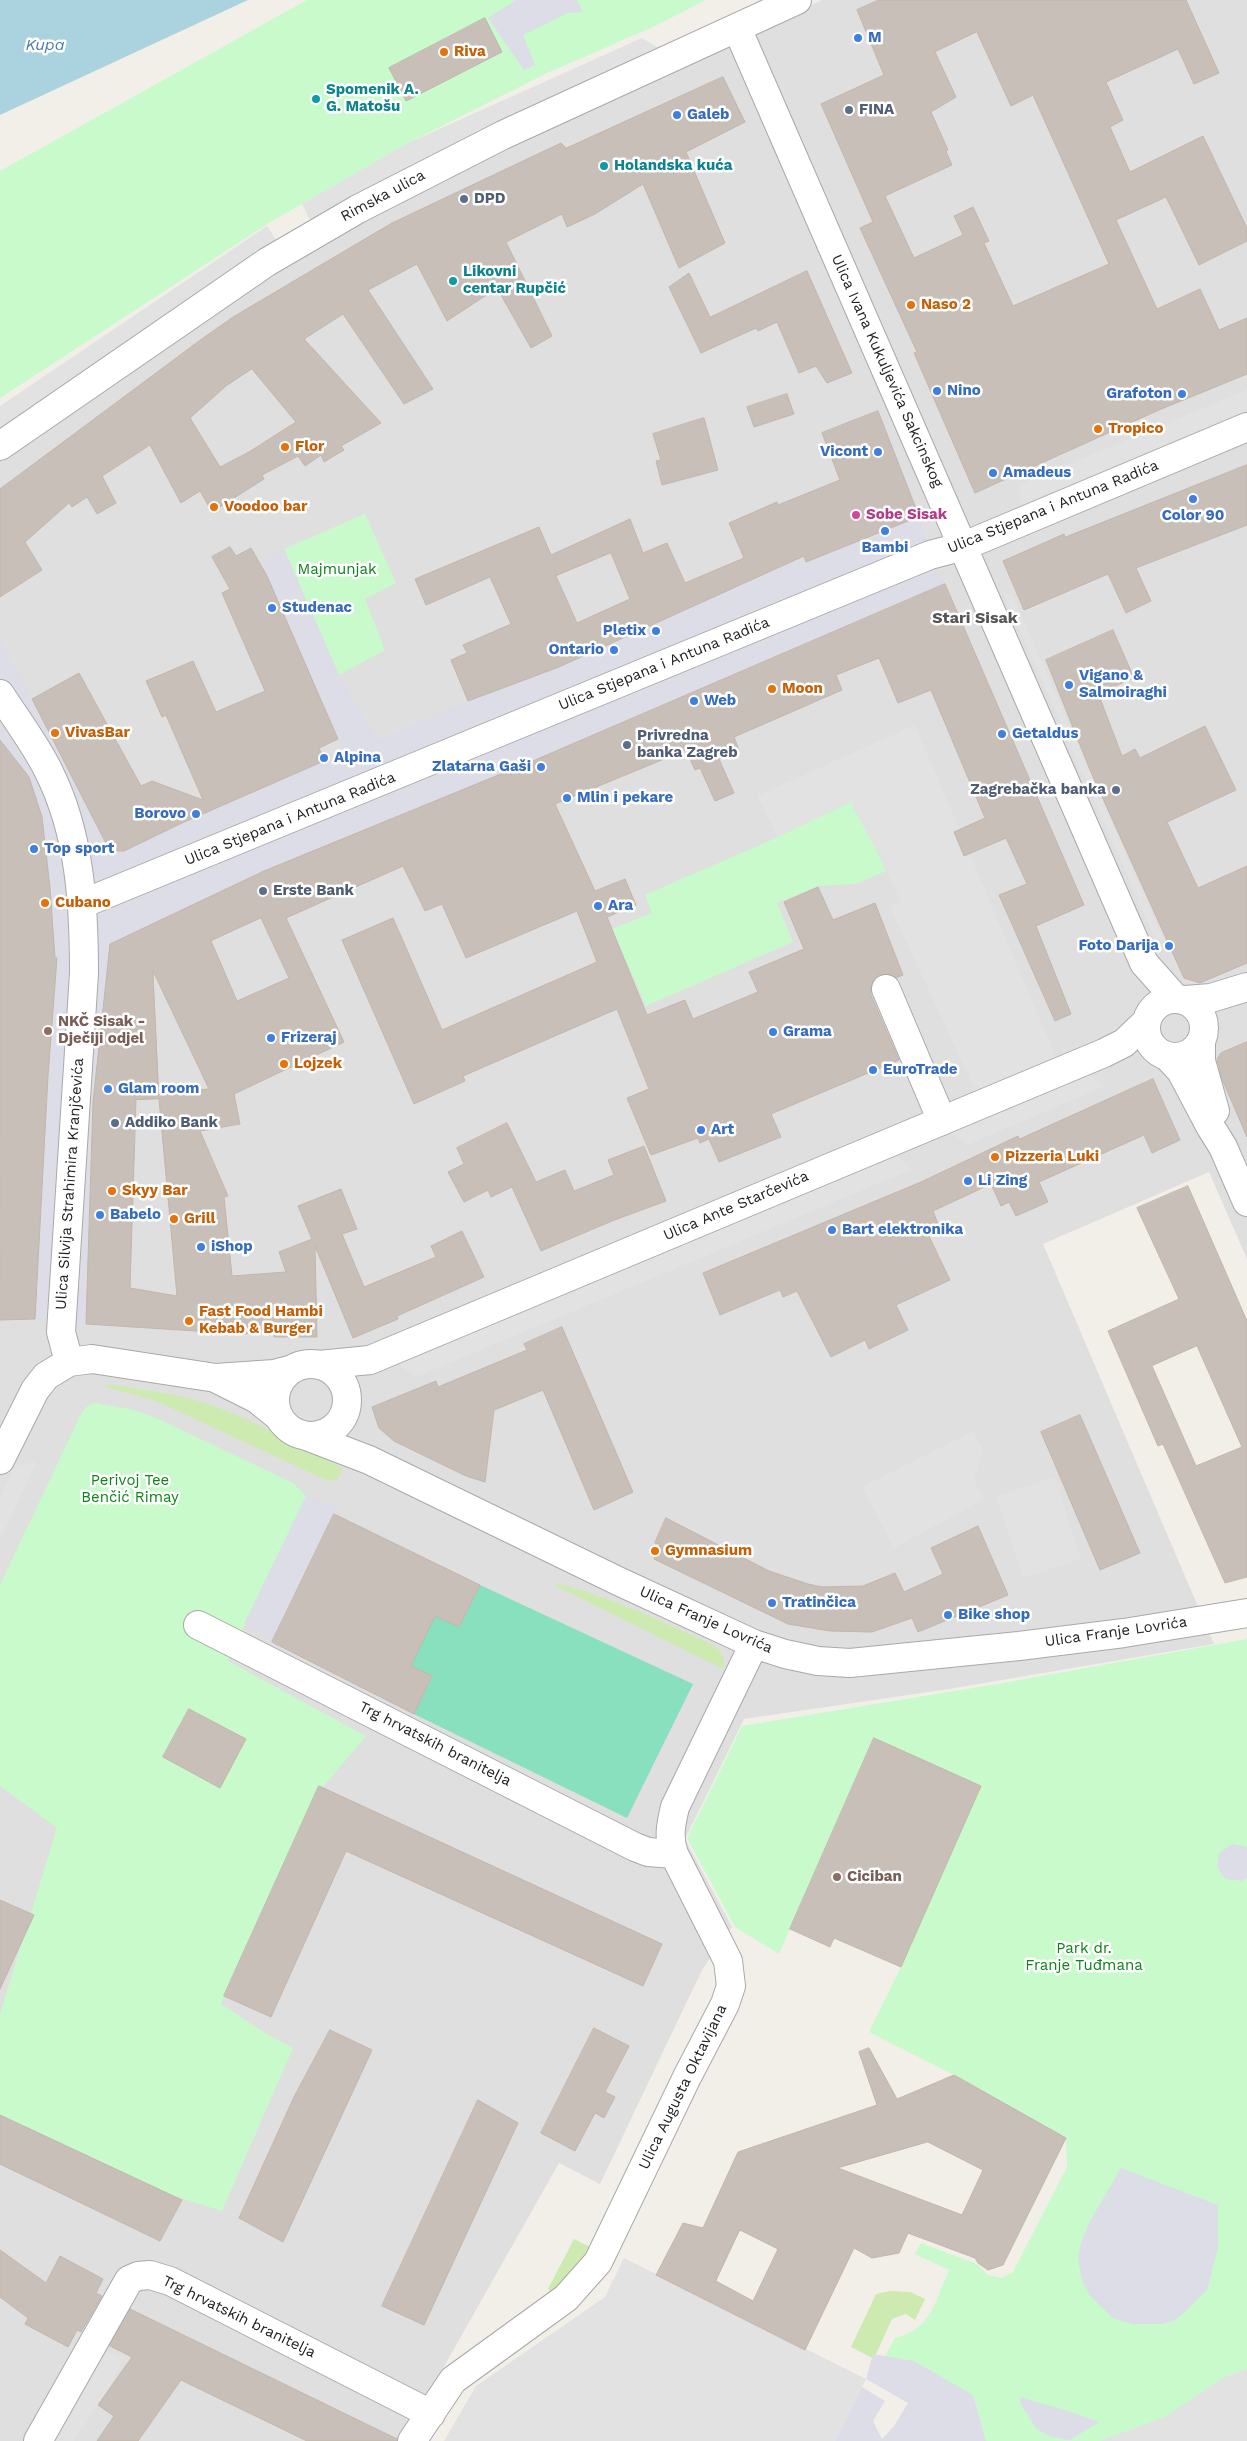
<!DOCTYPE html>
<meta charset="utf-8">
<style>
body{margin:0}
canvas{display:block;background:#f2efe9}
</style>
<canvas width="1247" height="2441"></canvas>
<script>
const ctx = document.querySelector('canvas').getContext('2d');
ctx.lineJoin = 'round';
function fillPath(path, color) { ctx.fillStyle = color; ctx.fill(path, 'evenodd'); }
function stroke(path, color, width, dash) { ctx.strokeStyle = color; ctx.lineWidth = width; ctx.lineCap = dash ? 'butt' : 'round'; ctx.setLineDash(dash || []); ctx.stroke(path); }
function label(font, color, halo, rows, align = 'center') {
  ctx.font = font + ' "Work Sans",sans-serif'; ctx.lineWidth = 5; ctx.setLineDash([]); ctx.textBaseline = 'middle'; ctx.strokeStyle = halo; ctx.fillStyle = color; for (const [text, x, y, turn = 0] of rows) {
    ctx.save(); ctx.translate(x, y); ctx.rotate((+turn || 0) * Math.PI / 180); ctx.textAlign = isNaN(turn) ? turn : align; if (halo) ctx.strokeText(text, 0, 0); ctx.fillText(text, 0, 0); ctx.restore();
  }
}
const residential = new Path2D(`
 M 822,0 L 1247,0 L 1247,1259 L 1209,1172 L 1043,1244 L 1214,1644 L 949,1689 L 744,1719 L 685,1839 L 732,1927 L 702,1970 L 600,2184 L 559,2163 L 420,2409 L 405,2441 L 0,2441 L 0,455 L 287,258 L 447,171 Z`);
const grass = new Path2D(`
 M 106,1384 C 140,1389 175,1393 208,1404 C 255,1420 299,1446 343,1468 L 337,1480 L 328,1481 L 156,1401 L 106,1387 Z
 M 556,1583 C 614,1598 661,1621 715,1646 C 722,1653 726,1659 723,1669 L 556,1586 Z
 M 574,2239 L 590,2247 L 577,2271 L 554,2290 L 550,2291 L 548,2289 Z
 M 890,2291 L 910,2292 L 925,2299 L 915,2320 L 906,2314 L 892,2319 L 874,2359 L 851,2347 L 876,2294 Z`);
const park = new Path2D(`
 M 307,0 L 706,0 L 655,26 L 547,73 L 406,144 L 269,223 L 0,398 L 0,171 Z
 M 365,514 L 396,583 L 365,599 L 385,650 L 339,675 L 284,549 Z
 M 853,800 L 886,871 L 855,884 L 818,886 L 777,903 L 793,942 L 646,1006 L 612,929 L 652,913 L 645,895 L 778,837 Z
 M 94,1403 L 130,1409 L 154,1417 L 293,1483 L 306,1496 L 228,1661 L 366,1736 L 314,1798 L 221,2004 L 265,2033 L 293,2048 L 222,2211 L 165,2193 L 0,2115 L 0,2014 L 57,1828 L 0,1786 L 0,1585 L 81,1414 L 85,1408 Z
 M 1247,1639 L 1247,2369 L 1224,2377 L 1141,2441 L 986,2441 L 973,2395 L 884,2358 L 895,2338 C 931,2330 935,2301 949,2270 L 915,2254 L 921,2243 L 977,2264 L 988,2275 L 1001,2278 L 1013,2272 L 1067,2167 L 1066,2138 L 954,2075 L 869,2032 L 901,1967 L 981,1786 L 874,1739 L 779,1954 L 735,1927 L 687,1838 L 742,1726 L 1003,1683 Z`);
const pitch = new Path2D(`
 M 480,1585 L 693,1684 L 627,1818 L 414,1714 L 432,1677 L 411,1666 L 435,1616 L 459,1627 Z`);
const parking = new Path2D(`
 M 642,38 L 666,52 L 532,110 L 413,165 L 311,222 L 302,204 L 406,144 Z
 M 267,226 L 277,241 L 0,435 L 0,406 Z
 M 1247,390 L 1247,410 L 1021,505 L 1019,485 Z
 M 1004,594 L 1012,594 L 1164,940 L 1156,942 Z
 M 915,725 L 1056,1057 L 976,1092 L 890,907 L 900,900 L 875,847 L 852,806 L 853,801 L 778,837 L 757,796 Z
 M 1088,1074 L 1105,1086 L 967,1145 L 949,1131 Z
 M 894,1154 L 913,1169 L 416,1377 L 396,1363 Z
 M 973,1431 L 983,1450 L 974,1480 L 985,1499 L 894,1548 L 862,1487 Z
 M 37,1461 L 0,1540 L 0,1497 L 15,1466 Z
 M 1055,1477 L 1081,1559 L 1023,1578 L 996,1496 Z
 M 624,2258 L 866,2379 L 835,2441 L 444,2441 L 476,2386 L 605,2297 Z
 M 106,2352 L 123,2358 L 107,2393 L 73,2441 L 50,2441 Z
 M 1247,2369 L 1247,2441 L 1100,2441 L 1165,2417 L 1224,2377 Z`);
const plaza = new Path2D(`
 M 516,0 L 577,0 L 583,12 L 567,13 L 523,35 L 535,65 L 524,70 L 488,18 Z
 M 917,511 L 930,555 L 945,584 L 513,769 L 264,871 L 110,944 L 93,1103 L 86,1324 L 61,1326 L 35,1319 L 48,1076 L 57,958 L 54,947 L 50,888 L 41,816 L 28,776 L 0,740 L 0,637 L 110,851 L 124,851 L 182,823 L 344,752 L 261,561 L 284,549 L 339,675 L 377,740 L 456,706 L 559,667 L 800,557 L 806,562 L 913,519 Z
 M 306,1496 L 338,1507 L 272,1642 L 244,1624 Z
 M 1232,1844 L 1247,1847 L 1247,1878 L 1242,1881 L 1225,1879 L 1217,1867 L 1219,1853 Z
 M 1121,2168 L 1218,2205 L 1218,2248 L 1207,2290 L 1183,2314 L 1173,2321 L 1162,2324 L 1132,2324 L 1113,2318 L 1090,2296 L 1082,2281 L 1078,2259 L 1081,2242 L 1090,2221 Z
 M 873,2354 L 914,2361 L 973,2395 L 986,2441 L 835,2441 L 862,2387 L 885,2401 L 873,2421 L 882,2439 L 894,2426 L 908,2403 L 866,2379 Z
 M 1020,2397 L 1071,2412 L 1099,2422 L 1070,2440 L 1050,2437 L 1036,2428 L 1021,2405 Z`);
const water = new Path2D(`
 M 0,0 L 248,0 L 0,115 Z`);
const building = new Path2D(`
 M 879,0 L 1186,0 L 1219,73 L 1194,84 L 1178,49 L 1106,82 L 1123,120 L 1110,127 L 1130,172 L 1203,136 L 1247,228 L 1247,241 L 1199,265 L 1166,197 L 1116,220 L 1157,309 L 1200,289 L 1219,330 L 1247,318 L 1247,374 L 1159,410 L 975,493 L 914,353 L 917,352 L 860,228 L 873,222 L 821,104 L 884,75 L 857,10 ZM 977,32 L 1011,106 L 1033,95 L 1109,264 L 1013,306 L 984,243 L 989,241 L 973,207 L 954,216 L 963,235 L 914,258 L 885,196 L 952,165 L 946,151 L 948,150 L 931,112 L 956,97 L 935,52 Z
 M 485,18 L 502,52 L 406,101 L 389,68 Z
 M 723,77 L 745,122 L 686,152 L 725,243 L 679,268 L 643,184 L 595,214 L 567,227 L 562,214 L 506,242 L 552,336 L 531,348 L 497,288 L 447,321 L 417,264 L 368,290 L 433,389 L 404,404 L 343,314 L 304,339 L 381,423 L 341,446 L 344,450 L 324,462 L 321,455 L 305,466 L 298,456 L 262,475 L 264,479 L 212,512 L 200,491 L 181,503 L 150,445 L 102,476 L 116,503 L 97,514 L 87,497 L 72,507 L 69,503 L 25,542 L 42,570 L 0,597 L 0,489 L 199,341 L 233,317 L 392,223 L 561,143 L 566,148 ZM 252,369 L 296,422 L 249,452 L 220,467 L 190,418 L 226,386 Z
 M 807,271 L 852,373 L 827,383 L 816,366 L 799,373 L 777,322 L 758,331 L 756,328 L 701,353 L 669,287 L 689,273 L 710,317 Z
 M 787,394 L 794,414 L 754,427 L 747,407 Z
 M 878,411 L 917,511 L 913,519 L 806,562 L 804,556 L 559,667 L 468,701 L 451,660 L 467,653 L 463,645 L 511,624 L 490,577 L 426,605 L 415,579 L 539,527 L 551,555 L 630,519 L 643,553 L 667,543 L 685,583 L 744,558 L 729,523 L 777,502 L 778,505 L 840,480 L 822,433 ZM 611,553 L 630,599 L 577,623 L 556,576 Z
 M 704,418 L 718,470 L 662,485 L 656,461 L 661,460 L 653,434 Z
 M 1247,465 L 1247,525 L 1136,568 L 1151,601 L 1126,613 L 1108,574 L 1024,610 L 1003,561 L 1064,534 L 1065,537 Z
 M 230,547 L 236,556 L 251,548 L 267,576 L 338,739 L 319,748 L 324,761 L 182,823 L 124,851 L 110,851 L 32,699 L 79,673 L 141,786 L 152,781 L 203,800 L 166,715 L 162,717 L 146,681 L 193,661 L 216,712 L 265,691 L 222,593 L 230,589 L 212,557 Z
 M 945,584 L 1084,905 L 1036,926 L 1071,1014 L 1055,1021 L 999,895 L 1027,884 L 1006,838 L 964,856 L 954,832 L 985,818 L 931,690 L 898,703 L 879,658 L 836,675 L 842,690 L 734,737 L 739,750 L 719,759 L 734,793 L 715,801 L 700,768 L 695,770 L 686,750 L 555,804 L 595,891 L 625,879 L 636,905 L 607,917 L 647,1015 L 685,1000 L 693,1019 L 758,992 L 749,972 L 804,949 L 784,902 L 818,887 L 833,920 L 875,903 L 903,975 L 896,978 L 888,974 L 879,975 L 874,979 L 871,987 L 871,995 L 899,1060 L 771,1114 L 781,1137 L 719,1162 L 709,1139 L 700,1143 L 698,1138 L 651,1155 L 627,1098 L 649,1089 L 617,1009 L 463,1076 L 465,1081 L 414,1104 L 342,940 L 393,918 L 442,1030 L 597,962 L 577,911 L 466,958 L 442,904 L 425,911 L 403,866 L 286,918 L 344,1042 L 234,1094 L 240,1124 L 200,1131 L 228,1196 L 224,1197 L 232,1276 L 286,1272 L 279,1252 L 312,1239 L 298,1206 L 341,1189 L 357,1229 L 342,1234 L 364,1287 L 436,1257 L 431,1246 L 462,1231 L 484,1277 L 397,1316 L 398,1319 L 353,1338 L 315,1246 L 317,1337 L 274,1337 L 274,1331 L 243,1334 L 86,1324 L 93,1102 L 110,944 L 264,871 L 535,760 ZM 261,918 L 289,978 L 237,1001 L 211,941 ZM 153,971 L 209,1089 L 159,1093 ZM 159,1099 L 177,1296 L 130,1288 L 136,1100 Z
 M 1113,630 L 1134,678 L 1098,693 L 1122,756 L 1135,749 L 1140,758 L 1205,726 L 1236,790 L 1167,822 L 1198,888 L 1247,866 L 1247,963 L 1200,983 L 1184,978 L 1090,770 L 1046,660 Z
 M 0,740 L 29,777 L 42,817 L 50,888 L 55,958 L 57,958 L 48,1076 L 35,1319 L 0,1320 Z
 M 1247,1042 L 1247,1137 L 1222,1079 L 1217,1059 L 1221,1053 Z
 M 1153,1079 L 1180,1140 L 1152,1153 L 1144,1135 L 1039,1182 L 1048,1202 L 1016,1216 L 1009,1202 L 1001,1206 L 991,1184 L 933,1211 L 938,1224 L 926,1230 L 950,1280 L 896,1305 L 908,1330 L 869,1349 L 865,1340 L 831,1357 L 797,1291 L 783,1297 L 780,1290 L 720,1315 L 703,1273 L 921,1182 L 1018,1136 L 1019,1139 Z
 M 507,1123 L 536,1182 L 565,1170 L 574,1191 L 614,1175 L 608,1160 L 644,1146 L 666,1201 L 612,1221 L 541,1251 L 512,1187 L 491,1197 L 488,1190 L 464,1202 L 448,1172 L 464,1164 L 457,1148 Z
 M 1188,1186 L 1247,1321 L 1247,1577 L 1225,1583 L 1163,1444 L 1158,1446 L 1108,1331 L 1179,1299 L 1137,1208 ZM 1197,1346 L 1242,1447 L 1196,1466 L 1152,1366 Z
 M 562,1327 L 633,1492 L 594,1510 L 543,1390 L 494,1410 L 485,1482 L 466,1476 L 394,1441 L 379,1428 L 372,1407 L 436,1381 L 438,1387 L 527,1350 L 524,1344 Z
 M 1080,1415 L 1140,1553 L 1100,1570 L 1041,1432 Z
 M 334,1514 L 480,1585 L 459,1627 L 435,1616 L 411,1666 L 432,1676 L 414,1714 L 272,1642 Z
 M 666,1518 L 769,1571 L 808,1584 L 822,1587 L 863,1586 L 895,1573 L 904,1592 L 943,1574 L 931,1548 L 978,1526 L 1008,1595 L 918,1632 L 912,1618 L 872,1632 L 830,1631 L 788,1624 L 654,1559 L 660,1544 L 655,1543 Z
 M 189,1709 L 246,1739 L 220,1788 L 163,1757 Z
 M 874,1738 L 981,1786 L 901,1967 L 834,1938 L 830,1947 L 790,1929 Z
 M 319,1786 L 662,1944 L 643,1986 L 346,1851 L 271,2017 L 224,1996 Z
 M 0,1900 L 34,1915 L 0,1989 Z
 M 594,2028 L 629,2046 L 605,2092 L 615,2097 L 604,2118 L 595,2113 L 575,2151 L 541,2133 Z
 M 330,2030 L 372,2050 L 283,2242 L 239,2218 L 294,2097 Z
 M 869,2048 L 897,2099 L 954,2075 L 1066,2138 L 1003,2265 L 988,2270 L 978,2263 L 975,2258 L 908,2233 L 899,2253 L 872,2258 L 854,2248 L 805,2350 L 656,2275 L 683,2223 L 703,2228 L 738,2152 L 877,2105 L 859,2052 ZM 928,2142 L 983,2170 L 962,2215 L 838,2168 ZM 740,2230 L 778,2249 L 753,2301 L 716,2281 Z
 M 478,2100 L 518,2123 L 424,2325 L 382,2306 Z
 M 0,2115 L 182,2200 L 160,2241 L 0,2164 Z
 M 0,2250 L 46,2283 L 60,2256 L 103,2279 L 96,2293 L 102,2296 L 81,2332 L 77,2330 L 68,2347 L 25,2324 L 28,2318 L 0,2297 Z
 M 130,2309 L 397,2439 L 397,2441 L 307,2441 L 181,2380 L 138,2441 L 97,2441 L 114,2416 L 98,2405 L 132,2357 L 110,2346 Z`);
const street = new Path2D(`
 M 737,28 L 1144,963 L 1176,999
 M 0,446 L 267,262 L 358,209 L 503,135 L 797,0
 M 0,694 C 16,719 36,745 49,772 C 80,834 84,904 84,973 L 61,1332 L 69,1362
 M 82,904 L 930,555 L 964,546 L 1247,427
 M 886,989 L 942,1121
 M1146 1028a29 29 0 1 1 58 0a29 29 0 1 1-58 0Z
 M 1185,1000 L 1211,998 L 1247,987
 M 1201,1042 L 1201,1061 L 1215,1111
 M 1168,1057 L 1181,1071 L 1210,1126 L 1223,1147 L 1247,1202
 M275 1400a36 36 0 1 1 72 0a36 36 0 1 1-72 0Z
 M 319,1365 L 370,1360 L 1104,1053 L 1124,1043 L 1147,1021
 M 217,1379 L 257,1399 L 278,1416
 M 309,1437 L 369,1460 L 618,1581 L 754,1644 L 785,1654 L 818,1661 L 850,1663 L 1019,1646 L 1124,1633 L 1247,1613
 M 0,1460 L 35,1390 L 46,1376 L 69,1362 L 92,1359 L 216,1378 L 274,1374 L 293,1369
 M 198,1625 L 635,1847 L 648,1852 L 674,1854
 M 38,2441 L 129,2280 L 138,2276 L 150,2275 L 170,2281 L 431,2414
 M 412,2441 L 453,2380 L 566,2298 L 598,2262 L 687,2077 L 725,2004 L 731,1986 L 728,1961 L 674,1854 C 668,1837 671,1824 675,1807 L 754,1644`);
const markers = [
 [858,38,5,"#3f7fe0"],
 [444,52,5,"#e8710a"],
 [316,99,5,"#0f9aa8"],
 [849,110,5,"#5c6f8a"],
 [677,115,5,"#3f7fe0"],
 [604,166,5,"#0f9aa8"],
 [464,199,5,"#5c6f8a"],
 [453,281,5,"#0f9aa8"],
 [911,305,5,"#e8710a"],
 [937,391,5,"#3f7fe0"],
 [1182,394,5,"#3f7fe0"],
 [1098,429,5,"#e8710a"],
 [285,447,5,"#e8710a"],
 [878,452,5,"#3f7fe0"],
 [993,473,5,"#3f7fe0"],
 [1193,499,5,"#3f7fe0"],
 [214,507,5,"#e8710a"],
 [856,515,5,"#d1479c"],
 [885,531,5,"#3f7fe0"],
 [272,608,5,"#3f7fe0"],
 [656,631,5,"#3f7fe0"],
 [614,650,5,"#3f7fe0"],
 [1069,685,5,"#3f7fe0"],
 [772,689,5,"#e8710a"],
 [694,701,5,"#3f7fe0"],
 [55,733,5,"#e8710a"],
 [1002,734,5,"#3f7fe0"],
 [627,745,5,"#5c6f8a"],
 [324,758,5,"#3f7fe0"],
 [541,767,5,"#3f7fe0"],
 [1116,790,5,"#5c6f8a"],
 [567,798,5,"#3f7fe0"],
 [196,814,5,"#3f7fe0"],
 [34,849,5,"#3f7fe0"],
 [263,891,5,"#5c6f8a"],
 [45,903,5,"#e8710a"],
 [598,906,5,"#3f7fe0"],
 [1169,946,5,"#3f7fe0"],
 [48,1031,5,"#8d6e63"],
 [773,1032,5,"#3f7fe0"],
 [271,1038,5,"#3f7fe0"],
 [284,1064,5,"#e8710a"],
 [873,1070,5,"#3f7fe0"],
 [108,1089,5,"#3f7fe0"],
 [115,1123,5,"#5c6f8a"],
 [701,1130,5,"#3f7fe0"],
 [995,1157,5,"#e8710a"],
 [968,1181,5,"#3f7fe0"],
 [112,1191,5,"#e8710a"],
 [100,1215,5,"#3f7fe0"],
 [174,1219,5,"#e8710a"],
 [832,1230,5,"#3f7fe0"],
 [201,1247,5,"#3f7fe0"],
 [189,1321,5,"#e8710a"],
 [655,1551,5,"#e8710a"],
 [772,1603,5,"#3f7fe0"],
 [948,1615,5,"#3f7fe0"],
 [837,1877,5,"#8d6e63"]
];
const shopNames = [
 ["M",868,38],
 ["Galeb",687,115],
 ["Nino",947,391],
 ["Grafoton",1172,394,"right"],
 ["Vicont",868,452,"right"],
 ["Amadeus",1003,473],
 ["Color 90",1193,516,"center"],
 ["Bambi",885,548,"center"],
 ["Studenac",282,608],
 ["Pletix",646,631,"right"],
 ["Ontario",604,650,"right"],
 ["Vigano &",1079,676],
 ["Salmoiraghi",1079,693],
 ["Web",704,701],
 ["Getaldus",1012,734],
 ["Alpina",334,758],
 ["Zlatarna Gaši",531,767,"right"],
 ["Mlin i pekare",577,798],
 ["Borovo",186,814,"right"],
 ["Top sport",44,849],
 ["Ara",608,906],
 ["Foto Darija",1159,946,"right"],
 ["Grama",783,1032],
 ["Frizeraj",281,1038],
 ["EuroTrade",883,1070],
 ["Glam room",118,1089],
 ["Art",711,1130],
 ["Li Zing",978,1181],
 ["Babelo",110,1215],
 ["Bart elektronika",842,1230],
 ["iShop",211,1247],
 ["Tratinčica",782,1603],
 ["Bike shop",958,1615]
];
const foodNames = [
 ["Riva",454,52],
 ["Naso 2",921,305],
 ["Tropico",1108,429],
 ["Flor",295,447],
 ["Voodoo bar",224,507],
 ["Moon",782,689],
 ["VivasBar",65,733],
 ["Cubano",55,903],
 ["Lojzek",294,1064],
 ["Pizzeria Luki",1005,1157],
 ["Skyy Bar",122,1191],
 ["Grill",184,1219],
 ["Fast Food Hambi",199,1312],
 ["Kebab & Burger",199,1329],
 ["Gymnasium",665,1551]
];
const cultureNames = [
 ["Spomenik A.",326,90],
 ["G. Matošu",326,107],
 ["Holandska kuća",614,166],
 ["Likovni",463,272],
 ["centar Rupčić",463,289]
];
const serviceNames = [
 ["FINA",859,110],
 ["DPD",474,199],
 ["Privredna",637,736],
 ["banka Zagreb",637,753],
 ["Zagrebačka banka",1106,790,"right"],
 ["Erste Bank",273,891],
 ["Addiko Bank",125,1123]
];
const streetNames = [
 ["Rimska ulica",383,196,-28],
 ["Ulica Ivana Kukuljevića Sakcinskog",887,371,66],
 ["Ulica Stjepana i Antuna Radića",1053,507,-22],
 ["Ulica Stjepana i Antuna Radića",664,664,-22],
 ["Ulica Stjepana i Antuna Radića",290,819,-22],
 ["Ulica Silvija Strahimira Kranjčevića",70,1184,-86],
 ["Ulica Ante Starčevića",736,1206,-23],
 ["Ulica Franje Lovrića",706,1620,24],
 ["Ulica Franje Lovrića",1116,1632,-8],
 ["Trg hrvatskih branitelja",435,1744,27],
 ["Ulica Augusta Oktavijana",683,2087,-64],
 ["Trg hrvatskih branitelja",239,2317,26]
];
const hotelNames = [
 ["Sobe Sisak",866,515]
];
const parkNames = [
 ["Majmunjak",337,570],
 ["Perivoj Tee",130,1481],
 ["Benčić Rimay",130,1498],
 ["Park dr.",1084,1949],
 ["Franje Tuđmana",1084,1966]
];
const educationNames = [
 ["NKČ Sisak -",58,1022],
 ["Dječiji odjel",58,1039],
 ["Ciciban",847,1877]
];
const waterNames = [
 ["Kupa",45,45]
];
const neighbourhoodNames = [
 ["Stari Sisak",975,618]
];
fillPath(residential, '#e0dfdf');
fillPath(grass, '#cdebb0');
fillPath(park, '#c8facc');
fillPath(pitch, '#88e0be');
fillPath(parking, '#e2e2e2');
fillPath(plaza, '#dddde8');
fillPath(water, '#aad3df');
fillPath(building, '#c7bfb8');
stroke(building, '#c4b6ab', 1);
stroke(street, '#a9a9a9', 30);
stroke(street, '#fff', 28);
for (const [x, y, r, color] of markers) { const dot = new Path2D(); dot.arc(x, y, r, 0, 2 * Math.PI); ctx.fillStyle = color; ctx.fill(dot); stroke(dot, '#fff', 2); }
label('bold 15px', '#366cbe', '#fff', shopNames, 'left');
label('bold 15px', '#c56008', '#fff', foodNames, 'left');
label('bold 15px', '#0d838f', '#fff', cultureNames, 'left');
label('bold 15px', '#4e5e75', '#fff', serviceNames, 'left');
label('15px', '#222', '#fff', streetNames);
label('bold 15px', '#b23c85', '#fff', hotelNames, 'left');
label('15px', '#0c8416', '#fff', parkNames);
label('bold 15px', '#785e54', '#fff', educationNames, 'left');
label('italic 16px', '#4a7aab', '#fff', waterNames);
label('bold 16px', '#555', '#fff', neighbourhoodNames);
</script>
